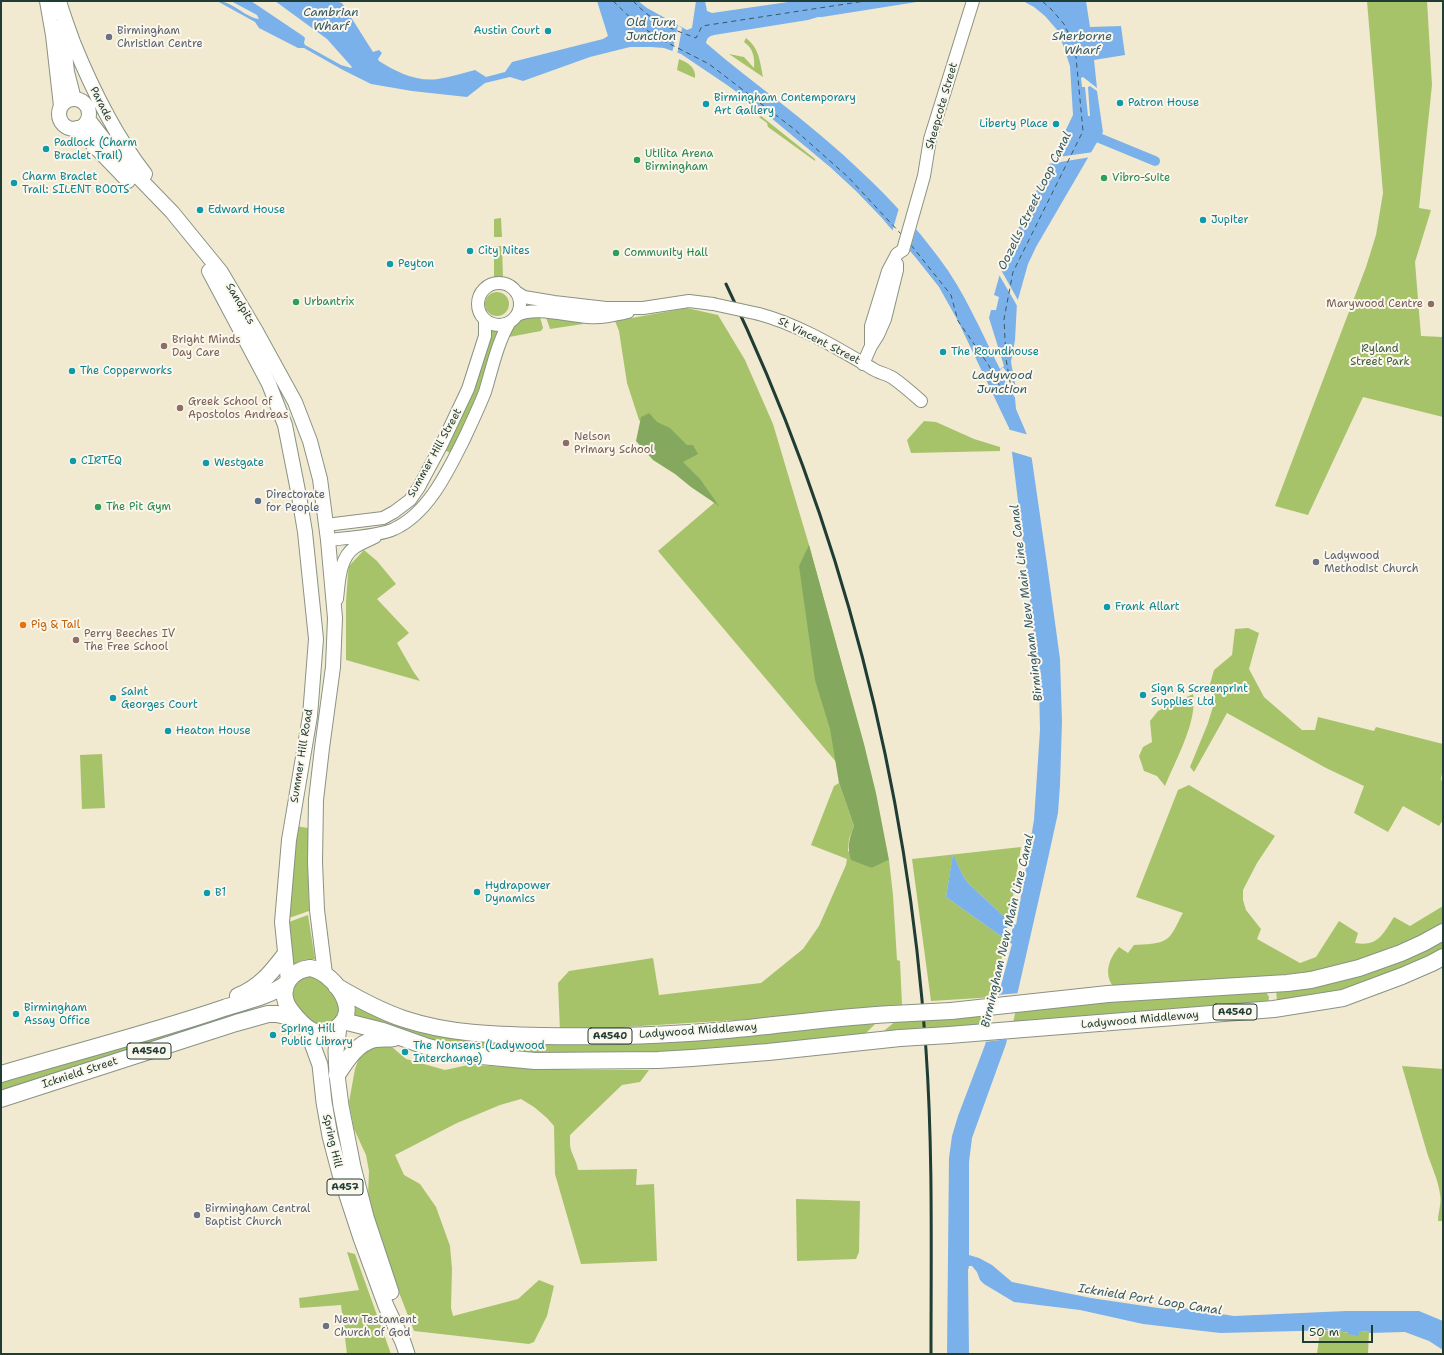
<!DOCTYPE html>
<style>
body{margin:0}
#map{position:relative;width:1444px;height:1355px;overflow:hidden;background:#f2e9d1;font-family:"Shantell Sans",sans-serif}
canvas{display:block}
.frame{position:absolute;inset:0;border:2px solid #1f3d34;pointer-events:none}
.scale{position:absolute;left:1302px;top:1325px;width:71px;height:18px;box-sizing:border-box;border:2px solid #1f3d34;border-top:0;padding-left:5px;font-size:12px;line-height:14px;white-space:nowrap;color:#1f3d34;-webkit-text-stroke:3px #fbf7ec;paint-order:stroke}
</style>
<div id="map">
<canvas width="1444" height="1355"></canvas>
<div class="frame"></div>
<div class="scale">50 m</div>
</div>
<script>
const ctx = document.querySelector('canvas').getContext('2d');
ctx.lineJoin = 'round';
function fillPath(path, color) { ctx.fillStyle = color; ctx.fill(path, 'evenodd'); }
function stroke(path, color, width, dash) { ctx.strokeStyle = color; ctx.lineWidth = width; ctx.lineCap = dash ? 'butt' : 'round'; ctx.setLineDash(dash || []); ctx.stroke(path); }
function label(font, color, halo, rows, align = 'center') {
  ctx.font = font + ' "Shantell Sans",sans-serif'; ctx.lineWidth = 4; ctx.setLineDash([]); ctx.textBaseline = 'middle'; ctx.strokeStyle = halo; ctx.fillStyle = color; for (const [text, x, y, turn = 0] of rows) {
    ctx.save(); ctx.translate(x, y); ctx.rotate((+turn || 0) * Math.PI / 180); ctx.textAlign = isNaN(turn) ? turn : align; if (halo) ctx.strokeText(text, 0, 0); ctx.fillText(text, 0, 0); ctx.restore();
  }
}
const green = new Path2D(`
 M 1367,1 L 1427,1 L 1432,85 L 1419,208 L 1431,210 L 1415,262 L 1421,336 L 1443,337 L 1443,417 L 1363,397 L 1308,515 L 1275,506 L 1366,267 L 1376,235 L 1383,193 Z
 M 746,38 C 759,48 760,61 763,77 L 729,54 L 744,57 L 754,68 C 755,57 753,48 744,42 Z
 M 679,59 C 688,63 696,67 695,78 L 677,70 Z
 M 761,116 L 815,159 L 815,161 L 768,127 L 767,123 L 759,117 Z
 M 501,218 L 502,237 L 494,237 L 494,219 Z
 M 494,246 L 502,246 L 503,278 L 494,278 Z
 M485 304a12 12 0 1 1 24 0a12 12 0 1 1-24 0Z
 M 687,308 L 718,315 L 745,360 L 773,424 L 809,545 L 865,749 L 842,769 L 658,551 L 714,503 L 639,420 L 627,383 L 619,331 L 615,321 Z
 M 540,317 L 543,328 L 541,331 L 509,337 L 513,327 L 521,319 Z
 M 546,317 L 583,321 L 583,324 L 550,329 Z
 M 490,330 L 498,331 L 473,407 L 450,453 L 441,448 Z
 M 924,421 L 936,422 L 974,439 L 1000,447 L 1000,451 L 911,453 L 907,440 Z
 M 364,550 L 377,561 L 396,584 L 377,599 L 409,633 L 397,643 L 413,671 L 420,681 L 346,660 L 346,602 L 348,573 L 349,566 Z
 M 1248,628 L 1259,633 L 1249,669 L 1264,697 L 1302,730 L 1315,730 L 1318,717 L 1374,731 L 1376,727 L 1443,744 L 1443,767 L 1441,780 L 1443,781 L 1443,820 L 1439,826 L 1403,806 L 1388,832 L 1354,813 L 1364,786 L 1326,768 L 1227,713 L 1194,772 L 1190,767 L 1208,723 L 1215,700 L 1210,684 L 1214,670 L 1232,655 L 1235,629 Z
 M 1193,694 C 1198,721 1175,761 1165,786 L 1157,776 L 1144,771 L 1139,756 L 1143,747 L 1152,742 L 1150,721 L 1158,711 Z
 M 102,754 L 105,808 L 82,809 L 80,755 Z
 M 839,783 L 854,826 L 849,839 L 848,851 L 872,868 L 889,860 L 893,895 L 897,960 L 900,961 L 902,1005 L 898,1010 L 560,1031 L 558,983 L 569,971 L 653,958 L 659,995 L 761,983 L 803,949 L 819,926 L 846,865 L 847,859 L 811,845 L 834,786 Z
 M 1189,785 L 1275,836 L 1257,863 L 1243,890 L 1243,900 L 1246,910 L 1261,929 L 1257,939 L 1300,963 L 1316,957 L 1339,921 L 1358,933 L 1355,943 C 1378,947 1383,934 1394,917 L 1410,926 L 1443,906 L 1443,922 L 1427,935 L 1341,968 L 1222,982 L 1117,991 C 1103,977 1107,961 1119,947 L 1128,953 L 1134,945 C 1144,944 1160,945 1168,938 C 1174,933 1179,919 1183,913 L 1136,897 L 1178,790 Z
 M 296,826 L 308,828 L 309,911 L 289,918 Z
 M 1021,847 L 1009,921 L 969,884 L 963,876 L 953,855 L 946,897 L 1005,939 L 995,997 L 931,1001 L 912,859 Z
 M 308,915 L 315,959 L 303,960 L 291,965 L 289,922 Z
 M 1443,937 L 1443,950 L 1341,993 L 1277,1001 L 1276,990 Z
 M 308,977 C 312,977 317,977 320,979 C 323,980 325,984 327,986 C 335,995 345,1009 333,1020 C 318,1033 308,1021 300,1010 C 289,996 289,983 308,977 Z
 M 1265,990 L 1269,997 L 1268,1005 L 879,1035 L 897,1020 L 1085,1002 Z
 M 356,1003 L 446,1035 L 808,1028 L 876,1023 L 862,1037 L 656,1055 L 533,1054 L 450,1048 L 354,1017 Z
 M 224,1016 L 225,1020 L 1,1091 L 1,1080 Z
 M 373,1047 L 392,1047 L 406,1059 L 445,1070 L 468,1065 L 581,1070 L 649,1070 L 640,1082 L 622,1085 L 570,1135 C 570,1138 570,1142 570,1145 C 571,1154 577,1161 578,1170 L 637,1169 L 636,1185 L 654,1184 L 657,1261 L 581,1264 L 555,1174 L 554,1126 L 547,1118 L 534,1107 L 521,1099 L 500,1105 L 457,1123 L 395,1155 L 404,1175 L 420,1184 L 436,1207 L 450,1246 L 452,1269 L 451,1308 L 453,1316 L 518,1299 L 539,1280 L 554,1286 L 547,1316 L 534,1342 L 529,1344 L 414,1331 L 386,1259 L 368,1195 L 369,1171 L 366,1155 L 354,1129 L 349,1102 L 355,1069 L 359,1058 Z
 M 1402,1066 L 1443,1069 L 1443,1221 L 1438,1221 C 1438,1212 1442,1203 1440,1194 C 1438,1178 1430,1164 1426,1149 C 1418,1122 1410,1094 1402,1066 Z
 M 796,1199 L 860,1201 L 859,1252 L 856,1259 L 797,1261 Z
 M 347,1252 L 355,1254 L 391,1354 L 347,1354 L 341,1305 L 300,1308 L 299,1298 L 359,1290 Z
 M 1339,1330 L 1343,1332 L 1358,1334 L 1360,1332 L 1369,1331 L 1368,1354 L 1317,1354 L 1320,1331 Z`);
const forest = new Path2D(`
 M 649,413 L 657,422 L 670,428 L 687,445 L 693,445 L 698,454 L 683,462 L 700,479 L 719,506 L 691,487 L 675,474 L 653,460 L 636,441 L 641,417 Z
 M 809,545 L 864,744 L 876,793 L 889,860 L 872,868 L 851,860 C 847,847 849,839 854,826 L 839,783 L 830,729 L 815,680 L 799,566 Z`);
const water = new Path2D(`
 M 217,1 C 233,1 244,17 259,19 L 257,15 L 231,1 L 251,1 L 303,36 L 305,38 L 304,43 L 305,45 L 341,65 L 351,68 L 352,67 L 327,39 L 275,1 L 335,1 L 342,3 L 373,52 L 379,50 L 382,53 L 378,59 L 379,61 C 396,72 417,82 438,79 C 450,77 463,73 475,70 L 486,77 L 505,72 L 512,62 L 603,39 L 608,36 L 597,1 L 638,1 L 647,8 L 687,30 L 692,28 L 696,1 L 705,1 L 707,11 L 712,13 L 795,1 L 923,1 L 822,17 L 818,17 L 808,20 L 714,35 C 709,36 707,38 706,43 C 729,63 753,81 777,100 C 836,146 894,197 939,258 C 965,292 981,332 1000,369 L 1004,366 L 989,318 L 991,310 L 996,310 L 999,297 L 994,295 L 1005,256 L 1073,115 L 1070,66 L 1060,36 L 1058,31 L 1045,16 L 1034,7 L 1023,1 L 1086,1 L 1090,27 L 1121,26 L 1125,55 L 1094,60 L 1097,88 L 1083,77 L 1081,78 L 1082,87 L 1085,87 L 1088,116 L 1090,116 L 1088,87 L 1090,86 L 1097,91 L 1103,132 L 1036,247 L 1028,264 L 1017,303 L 1015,340 L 1011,362 L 1016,389 L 1015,398 L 1016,409 L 1028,437 L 1032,460 L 1047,564 L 1060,659 L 1062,722 L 1060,785 L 1058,813 L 1047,863 L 1006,1044 L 972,1138 L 969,1162 L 969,1255 L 979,1258 L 992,1265 L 1012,1282 L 1091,1298 L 1165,1309 L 1183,1308 L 1234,1316 L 1346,1311 L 1419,1311 L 1443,1321 L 1443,1350 L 1429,1341 L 1405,1332 L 1369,1333 L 1369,1331 L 1360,1332 L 1358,1336 L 1348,1334 L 1347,1332 L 1343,1332 L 1339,1330 L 1220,1333 L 1143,1324 L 1080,1310 L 1014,1302 L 984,1284 L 980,1280 L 977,1272 L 972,1266 L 969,1266 L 968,1270 L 969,1354 L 947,1354 L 949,1158 L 952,1136 L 958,1116 L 985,1045 L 1012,944 L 946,897 L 953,854 L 963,876 L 969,884 L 1009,921 L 1016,925 L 1034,820 L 1040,730 L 1039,684 L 1027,574 L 1009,428 L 958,321 L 939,287 L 916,258 L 881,217 L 856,191 L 830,167 L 764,112 L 727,85 L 681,54 L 664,48 L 651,47 L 630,47 L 590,57 L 523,81 L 510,77 L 485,83 L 467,97 L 412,91 L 371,84 L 343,70 L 304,48 L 298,48 L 259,28 L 255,22 Z`);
const pier = new Path2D(`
 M 678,25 L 682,28 L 677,55 L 672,53 Z
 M 1094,152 L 1091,157 L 1048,164 L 1051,158 Z
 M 899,208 L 917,227 L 909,253 L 892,232 Z
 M 1000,268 L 1019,302 L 1019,309 L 998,273 Z
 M 1003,367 L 1010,377 L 1017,390 L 1016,399 L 1007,386 L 1000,370 Z
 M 1007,429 L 1029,435 L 1033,458 L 1010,451 Z
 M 1009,918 L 1014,922 L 1009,944 L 1005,941 Z
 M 1020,993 L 1009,1039 L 984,1042 L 997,995 Z`);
const canal = new Path2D(`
 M 1087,133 L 1155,161`);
const ferry = new Path2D(`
 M 613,1 L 637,24 L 664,41 L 709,64 L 794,129 L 848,177 L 901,234
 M 633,1 C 654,23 669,28 696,38 L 702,26 L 865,1
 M 911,245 L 951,295 L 958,321 L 988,364 L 1003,392 L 1011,387 L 1006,359 L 1004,319 L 1013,272 L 1083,131 L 1075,47 L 1064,24 L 1051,9 L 1042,1`);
const tertiary = new Path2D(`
 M478 304a21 21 0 1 1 42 0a21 21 0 1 1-42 0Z
 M 516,292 L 524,297 L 554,302 L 606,308 L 643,308 L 689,301 L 713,304
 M 759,314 C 800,325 837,348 873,369 C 879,373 887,374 893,378 C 903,385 912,393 921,401
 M 517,315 C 536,306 567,316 588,317 C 602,318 615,315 628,312
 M 871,346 L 871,326 L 888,271 L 897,254 L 903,250 L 924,176 L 930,139 L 973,1
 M 863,364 L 871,346 L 878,335 L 885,319 L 897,270 L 897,264
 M 326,525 L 383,518 L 394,512 L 410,500 L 419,487 L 441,446 L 468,389 L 485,336 L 485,320
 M 328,540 C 344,538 380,536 394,529 C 429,513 449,469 465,437 C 472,422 479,407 485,392 C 492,369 497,344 509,323
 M 337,599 C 339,582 339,558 355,547 C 362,543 369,540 375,537`);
const secondary = new Path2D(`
 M 47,1 L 53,35 L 61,106
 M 59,1 C 63,15 68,28 73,42 C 92,89 114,134 145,174
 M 62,26 L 67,72 L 74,99
 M59 114a15 15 0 1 1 30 0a15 15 0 1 1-30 0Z
 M 88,119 L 112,150 L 172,212 L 221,272 L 256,331 L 295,402 L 310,441 L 320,479 L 328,540 L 335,618 L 333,667 L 322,748 L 316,800 L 315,862 L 317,910 L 325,974
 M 77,128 L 128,181
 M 209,271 L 269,384 L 285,425 L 299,496 L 305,532 L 316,639 L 310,716 L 289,840 L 282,922 L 288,981`);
const primary = new Path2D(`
 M 339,1026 L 336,1051 L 337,1075 L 341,1106 L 353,1167 L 366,1217 L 391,1292
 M 306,1027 L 320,1065 L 324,1102 L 330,1136 L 340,1174 L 361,1238 L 386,1306 L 403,1342 L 407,1354`);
const trunk = new Path2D(`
 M 310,968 C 331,971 360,1007 340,1025 C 323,1041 309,1032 296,1017 C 292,1012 288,1008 286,1002 C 280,984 293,970 310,968 Z
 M 336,986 C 358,999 380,1011 404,1019 C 449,1034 495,1035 542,1036 C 603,1037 665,1036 727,1030 C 782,1025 837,1017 892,1014
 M 238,996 C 259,988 271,973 284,956
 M 951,1011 L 1108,994 L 1287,983 L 1311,980 L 1359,968 L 1401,953 L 1423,943 L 1443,932
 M 343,1021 L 383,1031 L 428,1047 L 449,1053 L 535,1061 L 658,1060 L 692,1058 L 768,1052 L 900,1038
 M 949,1035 L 1274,1009 L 1343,998 L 1402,976 L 1432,963 L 1443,957
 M 1,1074 C 75,1052 151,1033 224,1008 C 245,1001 268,997 286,984
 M 337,1075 C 346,1061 357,1043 375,1039 C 382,1038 388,1039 394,1038
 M 1,1099 L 236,1023 L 268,1014 L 277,1014 L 298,1019`);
const rail = new Path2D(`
 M 726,284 C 841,523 908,785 926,1050 C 933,1151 931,1253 931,1354`);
const tertiaryBridge = new Path2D(`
 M 713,304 L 759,314`);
const trunkBridge = new Path2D(`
 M 892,1014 L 951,1011
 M 900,1038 L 949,1035`);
const markers = [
 [548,31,4,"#0f9aa8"],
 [109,37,4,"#6b7280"],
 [1120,103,4,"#0f9aa8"],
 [706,104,4,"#0f9aa8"],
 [1056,124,4,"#0f9aa8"],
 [46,149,4,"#0f9aa8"],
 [637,160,4,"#2e9e5b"],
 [1104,178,4,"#2e9e5b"],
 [14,183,4,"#0f9aa8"],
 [200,210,4,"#0f9aa8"],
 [1203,220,4,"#0f9aa8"],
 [470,251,4,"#0f9aa8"],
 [616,253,4,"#2e9e5b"],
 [390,264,4,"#0f9aa8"],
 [296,302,4,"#2e9e5b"],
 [1431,304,4,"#8d6e63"],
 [164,346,4,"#8d6e63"],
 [943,352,4,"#0f9aa8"],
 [72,371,4,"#0f9aa8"],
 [180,408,4,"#8d6e63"],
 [566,443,4,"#8d6e63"],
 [73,461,4,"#0f9aa8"],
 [206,463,4,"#0f9aa8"],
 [258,501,4,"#5c6f8a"],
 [98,507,4,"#2e9e5b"],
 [1316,562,4,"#6b7280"],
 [1107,607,4,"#0f9aa8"],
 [23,625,4,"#e8710a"],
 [76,640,4,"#8d6e63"],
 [1143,695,4,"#0f9aa8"],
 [113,698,4,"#0f9aa8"],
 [168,731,4,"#0f9aa8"],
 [477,892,4,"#0f9aa8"],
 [207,893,4,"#0f9aa8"],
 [16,1014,4,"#0f9aa8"],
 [273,1035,4,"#0f9aa8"],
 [405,1052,4,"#0f9aa8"],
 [197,1215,4,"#6b7280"],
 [326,1326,4,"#6b7280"]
];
const shields = [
 [1235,1012,44],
 [610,1036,44],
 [149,1051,44],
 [345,1187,36]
];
const shieldNames = [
 ["A4540",1235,1012],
 ["A4540",610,1036],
 ["A4540",149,1051],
 ["A457",345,1187]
];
const worshipNames = [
 ["Birmingham",117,31],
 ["Christian Centre",117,44],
 ["Ladywood",1324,556],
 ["Methodist Church",1324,569],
 ["Birmingham Central",205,1209],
 ["Baptist Church",205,1222],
 ["New Testament",334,1320],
 ["Church of God",334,1333]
];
const cultureNames = [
 ["Austin Court",540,31,"right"],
 ["Birmingham Contemporary",714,98],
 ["Art Gallery",714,111],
 ["Patron House",1128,103],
 ["Liberty Place",1048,124,"right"],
 ["Padlock (Charm",54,143],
 ["Braclet Trail)",54,156],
 ["Charm Braclet",22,177],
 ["Trail: SILENT BOOTS",22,190],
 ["Edward House",208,210],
 ["Jupiter",1211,220],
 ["City Nites",478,251],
 ["Peyton",398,264],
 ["The Roundhouse",951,352],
 ["The Copperworks",80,371],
 ["CIRTEQ",81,461],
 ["Westgate",214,463],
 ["Frank Allart",1115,607],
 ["Sign & Screenprint",1151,689],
 ["Supplies Ltd",1151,702],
 ["Saint",121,692],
 ["Georges Court",121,705],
 ["Heaton House",176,731],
 ["Hydrapower",485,886],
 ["Dynamics",485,899],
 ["B1",215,893],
 ["Birmingham",24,1008],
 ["Assay Office",24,1021],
 ["Spring Hill",281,1029],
 ["Public Library",281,1042],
 ["The Nonsens (Ladywood",413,1046],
 ["Interchange)",413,1059]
];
const streetNames = [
 ["Parade",101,104,63],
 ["Sheepcote Street",942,106,-74],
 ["Sandpits",240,304,59],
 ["St Vincent Street",819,341,27],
 ["Summer Hill Street",435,453,-61],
 ["Summer Hill Road",302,756,-81],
 ["Ladywood Middleway",1140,1020,-5],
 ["Ladywood Middleway",698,1031,-4],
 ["Icknield Street",80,1073,-18],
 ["Spring Hill",332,1141,77]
];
const leisureNames = [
 ["Utilita Arena",645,154],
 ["Birmingham",645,167],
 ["Vibro-Suite",1112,178],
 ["Community Hall",624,253],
 ["Urbantrix",304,302],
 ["The Pit Gym",106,507]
];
const educationNames = [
 ["Marywood Centre",1423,304,"right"],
 ["Bright Minds",172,340],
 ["Day Care",172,353],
 ["Greek School of",188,402],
 ["Apostolos Andreas",188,415],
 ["Nelson",574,437],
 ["Primary School",574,450],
 ["Perry Beeches IV",84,634],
 ["The Free School",84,647]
];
const parkNames = [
 ["Ryland",1380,349],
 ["Street Park",1380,362]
];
const serviceNames = [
 ["Directorate",266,495],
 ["for People",266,508]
];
const foodNames = [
 ["Pig & Tail",31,625]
];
const waterNames = [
 ["Cambrian",331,13],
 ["Wharf",331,27],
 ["Old Turn",651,23],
 ["Junction",651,37],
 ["Sherborne",1082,37],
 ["Wharf",1082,51],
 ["Oozells Street Loop Canal",1035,201,-64],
 ["Ladywood",1002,376],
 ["Junction",1002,390],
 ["Birmingham New Main Line Canal",1027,603,-97],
 ["Birmingham New Main Line Canal",1008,931,-77],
 ["Icknield Port Loop Canal",1150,1300,9]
];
fillPath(green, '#a6c36a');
fillPath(forest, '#84a95e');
fillPath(water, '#7bb1ea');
fillPath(pier, '#f2e9d1');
stroke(canal, '#7bb1ea', 10);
stroke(ferry, '#365a62', 1, [5, 4]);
stroke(tertiary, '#889382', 14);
stroke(secondary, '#889382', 16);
stroke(primary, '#889382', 17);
stroke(trunk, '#889382', 18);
stroke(tertiary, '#fff', 12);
stroke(secondary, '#fff', 14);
stroke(primary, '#fff', 15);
stroke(trunk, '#fff', 16);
stroke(rail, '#1f3d34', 3);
stroke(tertiaryBridge, '#889382', 14, []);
stroke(trunkBridge, '#889382', 18, []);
stroke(tertiaryBridge, '#fff', 12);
stroke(trunkBridge, '#fff', 16);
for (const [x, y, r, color] of markers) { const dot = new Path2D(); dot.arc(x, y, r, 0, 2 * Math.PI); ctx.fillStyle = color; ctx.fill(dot); stroke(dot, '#fbf7ec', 1.5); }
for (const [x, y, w] of shields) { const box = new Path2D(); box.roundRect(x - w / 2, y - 8, w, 16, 3); ctx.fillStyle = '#fbf7ec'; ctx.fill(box); stroke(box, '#1f3d34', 1); }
label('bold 10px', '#1f3d34', null, shieldNames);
label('11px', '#5b616d', '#fbf7ec', worshipNames, 'left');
label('11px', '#0d838f', '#fbf7ec', cultureNames, 'left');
label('11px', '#1f3d34', '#fbf7ec', streetNames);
label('11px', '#27864d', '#fbf7ec', leisureNames, 'left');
label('11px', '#785e54', '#fbf7ec', educationNames, 'left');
label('11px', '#415e42', '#fbf7ec', parkNames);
label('11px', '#4e5e75', '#fbf7ec', serviceNames, 'left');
label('11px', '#c56008', '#fbf7ec', foodNames, 'left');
label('italic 12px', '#365a62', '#fbf7ec', waterNames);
</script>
